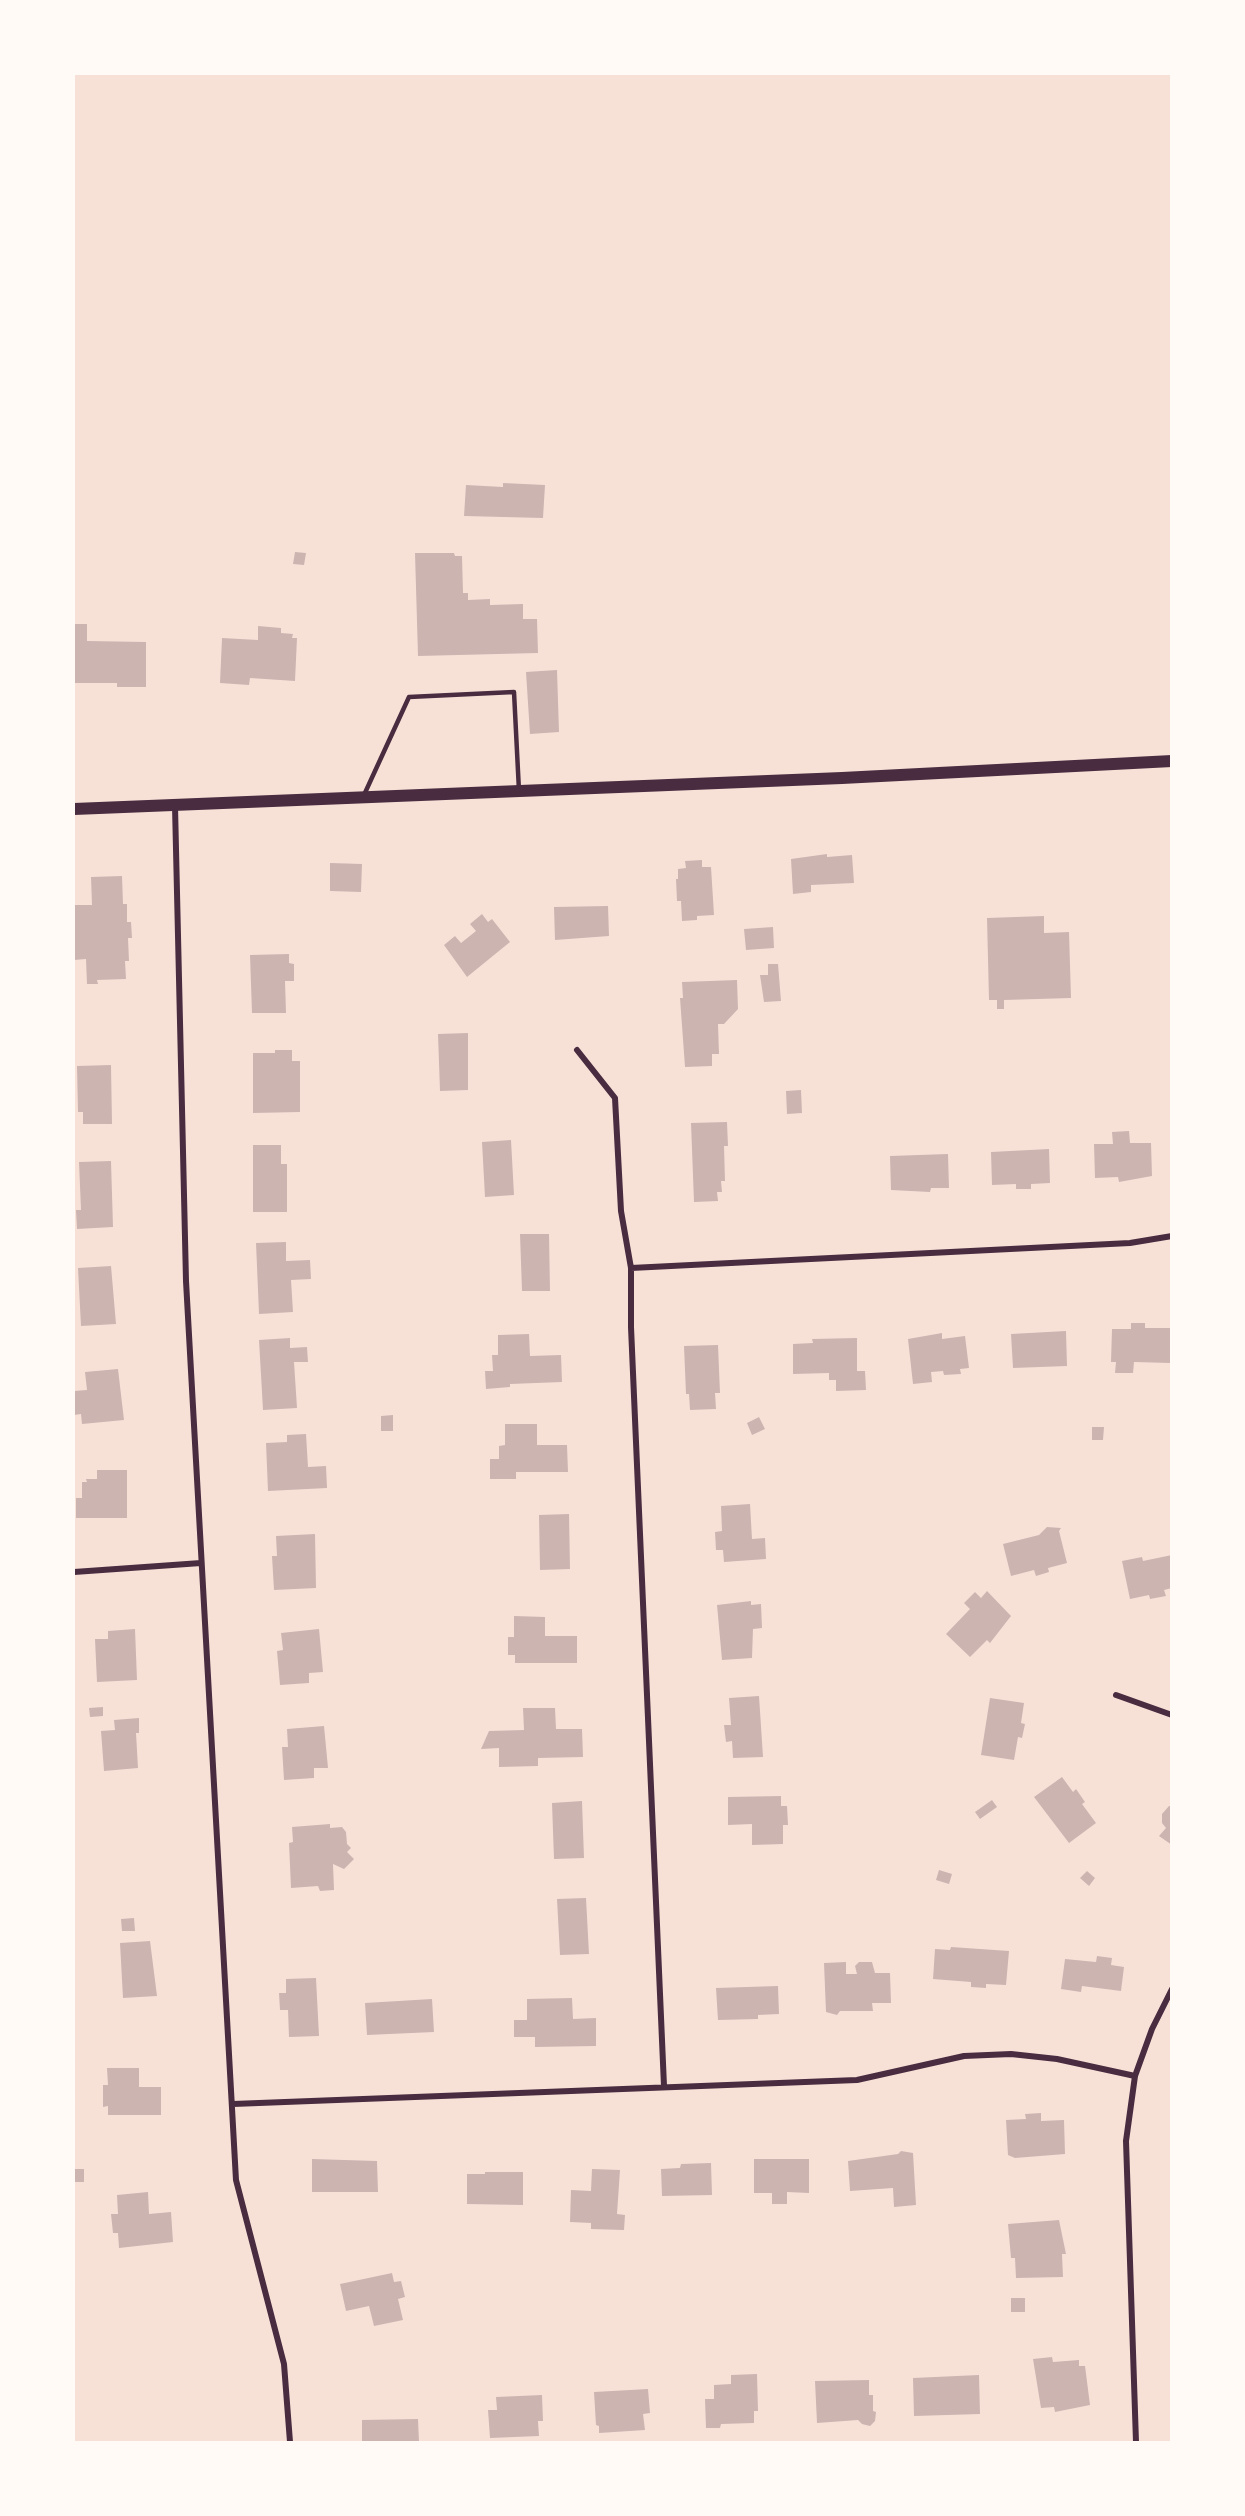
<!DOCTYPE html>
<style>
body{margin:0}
#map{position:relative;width:1245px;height:2516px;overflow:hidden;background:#f7e1d7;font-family:"IBM Plex Sans",sans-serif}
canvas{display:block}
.frame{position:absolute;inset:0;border:75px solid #fffaf5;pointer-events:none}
</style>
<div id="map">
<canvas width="1245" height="2516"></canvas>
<div class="frame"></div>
</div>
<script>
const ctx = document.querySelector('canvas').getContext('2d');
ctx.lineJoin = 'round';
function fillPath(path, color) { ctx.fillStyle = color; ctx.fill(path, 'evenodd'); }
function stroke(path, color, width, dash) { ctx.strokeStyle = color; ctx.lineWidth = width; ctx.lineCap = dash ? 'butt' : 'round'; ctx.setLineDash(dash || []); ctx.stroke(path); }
const building = new Path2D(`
 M 503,483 L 545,485 L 543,518 L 464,516 L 466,485 L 503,487 Z
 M 295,552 L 306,553 L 304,565 L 293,564 Z
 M 415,553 L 454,553 L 455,556 L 462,556 L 463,593 L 468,593 L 468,600 L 490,599 L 490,605 L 523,604 L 523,619 L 537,619 L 538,653 L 418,656 Z
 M 74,624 L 87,624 L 87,641 L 146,642 L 146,687 L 117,687 L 117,683 L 74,683 Z
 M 258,626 L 281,628 L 281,633 L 293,634 L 292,638 L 297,638 L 295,681 L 250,678 L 249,685 L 220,683 L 222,638 L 258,640 Z
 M 557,670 L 559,732 L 530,734 L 526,672 Z
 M 827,854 L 827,857 L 852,855 L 854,883 L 811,885 L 811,892 L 793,894 L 791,859 Z
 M 702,860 L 702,867 L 711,867 L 714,915 L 697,916 L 697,920 L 682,921 L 681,901 L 677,901 L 676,879 L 678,879 L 678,869 L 686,868 L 685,861 Z
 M 330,863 L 362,864 L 361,892 L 330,891 Z
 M 122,876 L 123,904 L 127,904 L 127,922 L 131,922 L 132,938 L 128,938 L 129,961 L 125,961 L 126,979 L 97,980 L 98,984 L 87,984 L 86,959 L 74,960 L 74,905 L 92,905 L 91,877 Z
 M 608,906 L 609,936 L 555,940 L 554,907 Z
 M 482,914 L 488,922 L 492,919 L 510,942 L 467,977 L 444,945 L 455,936 L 461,943 L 476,931 L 470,924 Z
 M 1044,916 L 1044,933 L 1069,932 L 1071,998 L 1004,1000 L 1004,1009 L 997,1009 L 997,1000 L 989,1000 L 987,918 Z
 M 773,927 L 774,948 L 746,950 L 744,929 Z
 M 289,954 L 289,963 L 294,964 L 294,981 L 285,981 L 286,1013 L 252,1013 L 250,955 Z
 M 768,964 L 778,964 L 781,1001 L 764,1002 L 760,975 L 768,975 Z
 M 737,980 L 738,1009 L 724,1024 L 718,1024 L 719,1054 L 712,1054 L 712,1066 L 685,1067 L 680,998 L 683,998 L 682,982 Z
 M 468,1033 L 468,1090 L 440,1091 L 438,1034 Z
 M 275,1050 L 292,1050 L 292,1061 L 300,1061 L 300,1112 L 253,1113 L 253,1053 L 275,1053 Z
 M 111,1065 L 112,1124 L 83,1124 L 83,1112 L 78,1112 L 77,1066 Z
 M 801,1090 L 802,1113 L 787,1114 L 786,1091 Z
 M 727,1122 L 728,1146 L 724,1146 L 725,1181 L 721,1181 L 722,1192 L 717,1192 L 718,1201 L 694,1202 L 691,1123 Z
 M 1129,1131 L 1130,1143 L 1151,1143 L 1152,1176 L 1119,1182 L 1118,1177 L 1095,1178 L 1094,1144 L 1113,1144 L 1112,1132 Z
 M 511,1140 L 514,1195 L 485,1197 L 482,1142 Z
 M 253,1145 L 281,1145 L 281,1164 L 287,1164 L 287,1212 L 253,1212 Z
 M 1049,1149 L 1050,1183 L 1031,1184 L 1031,1189 L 1016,1189 L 1016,1184 L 992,1185 L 991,1152 Z
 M 948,1154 L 949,1188 L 931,1188 L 930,1192 L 891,1190 L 890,1156 Z
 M 111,1161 L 113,1227 L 77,1229 L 76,1210 L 81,1210 L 79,1162 Z
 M 520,1234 L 549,1234 L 550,1291 L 522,1291 Z
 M 286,1242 L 286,1261 L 310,1260 L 311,1279 L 291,1280 L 293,1312 L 259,1314 L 256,1243 Z
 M 111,1266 L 116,1324 L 81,1326 L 78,1268 Z
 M 1131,1323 L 1145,1323 L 1145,1328 L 1171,1328 L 1170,1363 L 1134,1362 L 1133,1373 L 1115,1373 L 1116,1362 L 1111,1362 L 1112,1329 L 1131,1329 Z
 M 1066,1331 L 1067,1366 L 1013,1368 L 1011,1334 Z
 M 942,1333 L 942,1339 L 965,1336 L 969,1368 L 960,1369 L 961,1374 L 944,1375 L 943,1371 L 931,1372 L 932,1382 L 913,1384 L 908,1339 Z
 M 529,1334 L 530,1356 L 561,1355 L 562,1382 L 510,1384 L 510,1387 L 486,1389 L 485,1371 L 493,1371 L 492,1355 L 498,1355 L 498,1335 Z
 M 290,1338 L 290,1348 L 307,1347 L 308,1362 L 294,1362 L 297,1408 L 263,1410 L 259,1340 Z
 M 857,1338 L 857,1371 L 865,1371 L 866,1390 L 836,1391 L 836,1380 L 829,1380 L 829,1373 L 793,1374 L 793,1344 L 813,1343 L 812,1339 Z
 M 718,1345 L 720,1393 L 715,1393 L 716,1409 L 690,1410 L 689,1394 L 686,1394 L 684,1346 Z
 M 118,1369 L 124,1420 L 82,1424 L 81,1414 L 74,1415 L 74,1391 L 87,1390 L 85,1372 Z
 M 393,1415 L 393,1431 L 381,1431 L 381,1416 Z
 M 759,1417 L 765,1429 L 752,1435 L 747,1423 Z
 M 505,1424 L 537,1424 L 537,1445 L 567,1445 L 568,1472 L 516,1472 L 516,1479 L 490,1479 L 490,1459 L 499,1459 L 499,1446 L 505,1445 Z
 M 1092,1427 L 1104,1427 L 1103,1440 L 1092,1440 Z
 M 306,1434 L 308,1467 L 326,1466 L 327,1488 L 268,1491 L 266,1443 L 287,1442 L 287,1435 Z
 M 97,1470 L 127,1470 L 127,1518 L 76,1518 L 76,1498 L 82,1498 L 82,1482 L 87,1482 L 86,1479 L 97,1479 Z
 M 750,1504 L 752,1539 L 765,1538 L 766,1559 L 724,1562 L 723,1550 L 716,1550 L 715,1532 L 722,1531 L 721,1506 Z
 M 569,1514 L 570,1569 L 540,1570 L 539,1515 Z
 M 1047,1527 L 1061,1528 L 1059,1531 L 1067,1563 L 1048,1568 L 1049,1572 L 1036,1576 L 1034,1570 L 1011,1576 L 1003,1544 L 1039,1535 Z
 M 315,1534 L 316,1588 L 274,1590 L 272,1556 L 277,1556 L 276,1536 Z
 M 1172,1555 L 1172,1588 L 1164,1590 L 1166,1596 L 1150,1599 L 1149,1595 L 1130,1599 L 1122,1561 L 1142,1557 L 1143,1561 Z
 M 987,1591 L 1011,1616 L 990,1643 L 987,1640 L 970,1657 L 946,1634 L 970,1609 L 964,1603 L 975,1592 L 981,1598 Z
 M 751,1601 L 751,1605 L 761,1604 L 762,1628 L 753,1629 L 752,1658 L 722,1660 L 717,1605 Z
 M 514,1616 L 545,1617 L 545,1636 L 577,1636 L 577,1663 L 515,1663 L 515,1655 L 508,1655 L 508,1637 L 514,1637 Z
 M 135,1629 L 137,1680 L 97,1682 L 95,1639 L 108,1639 L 108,1631 Z
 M 319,1629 L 323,1672 L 309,1673 L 309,1683 L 280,1685 L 277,1651 L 283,1650 L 281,1633 Z
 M 759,1696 L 763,1757 L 733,1758 L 732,1741 L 726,1742 L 724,1725 L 731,1725 L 729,1698 Z
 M 990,1698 L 1024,1703 L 1021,1723 L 1025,1724 L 1022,1738 L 1018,1737 L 1014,1760 L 981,1755 Z
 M 103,1707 L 103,1716 L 90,1717 L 89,1708 Z
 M 523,1708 L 555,1708 L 556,1729 L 582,1729 L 583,1757 L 538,1758 L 538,1766 L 499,1767 L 499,1748 L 481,1749 L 489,1731 L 524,1730 Z
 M 139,1718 L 139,1733 L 136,1733 L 138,1768 L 104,1771 L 101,1731 L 115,1730 L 114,1720 Z
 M 324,1726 L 328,1768 L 314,1768 L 314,1778 L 284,1780 L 282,1747 L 288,1747 L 287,1729 Z
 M 1062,1777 L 1073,1792 L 1076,1789 L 1085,1802 L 1082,1804 L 1096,1823 L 1069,1843 L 1034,1797 Z
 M 781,1796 L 781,1806 L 787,1806 L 788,1825 L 783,1825 L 783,1844 L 752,1845 L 752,1824 L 728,1825 L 728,1797 Z
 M 992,1800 L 997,1807 L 980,1819 L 975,1812 Z
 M 582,1801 L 584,1858 L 554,1859 L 552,1803 Z
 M 1169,1806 L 1172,1806 L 1172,1845 L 1159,1836 L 1166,1828 L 1162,1823 L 1162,1814 Z
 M 330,1824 L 330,1828 L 342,1827 L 346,1832 L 347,1844 L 351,1848 L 347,1852 L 354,1859 L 344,1869 L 333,1864 L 334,1890 L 320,1891 L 318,1886 L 291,1888 L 289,1843 L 293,1842 L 292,1827 Z
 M 939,1870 L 952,1874 L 949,1884 L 936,1880 Z
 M 1087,1871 L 1095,1878 L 1089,1886 L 1080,1878 Z
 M 586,1898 L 589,1954 L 560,1955 L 557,1899 Z
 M 134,1918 L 135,1931 L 122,1931 L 121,1919 Z
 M 150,1941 L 157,1996 L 123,1998 L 120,1943 Z
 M 951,1947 L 1009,1951 L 1006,1985 L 986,1984 L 986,1988 L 971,1987 L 971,1982 L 933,1979 L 935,1949 L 950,1950 Z
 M 1097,1956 L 1112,1958 L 1111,1965 L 1124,1967 L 1121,1991 L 1082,1986 L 1081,1992 L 1061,1989 L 1065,1959 L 1096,1962 Z
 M 846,1962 L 846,1974 L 857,1974 L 855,1966 L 859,1962 L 872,1962 L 875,1973 L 890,1973 L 891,2003 L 872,2003 L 873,2011 L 840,2011 L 837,2015 L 826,2012 L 824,1963 Z
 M 316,1978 L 319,2036 L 289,2037 L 288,2010 L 280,2010 L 279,1993 L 286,1993 L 286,1979 Z
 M 778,1986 L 779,2014 L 758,2015 L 758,2019 L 718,2020 L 716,1988 Z
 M 572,1998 L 573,2019 L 596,2018 L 596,2046 L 535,2047 L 535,2037 L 514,2037 L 514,2020 L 527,2020 L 527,1999 Z
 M 432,1999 L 434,2032 L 367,2035 L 365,2003 Z
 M 107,2068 L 139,2068 L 139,2087 L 161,2087 L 161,2115 L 108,2115 L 108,2106 L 103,2107 L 103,2085 L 108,2085 Z
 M 1041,2113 L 1041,2121 L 1064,2120 L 1065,2154 L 1015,2158 L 1008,2155 L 1006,2120 L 1026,2119 L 1025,2114 Z
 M 901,2151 L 913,2153 L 916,2205 L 894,2207 L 893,2188 L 850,2191 L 848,2161 L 898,2154 Z
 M 312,2159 L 377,2161 L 378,2192 L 312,2192 Z
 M 754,2159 L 809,2159 L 809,2193 L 787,2192 L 787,2204 L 772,2204 L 772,2193 L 754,2193 Z
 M 711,2163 L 712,2195 L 662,2196 L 661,2169 L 680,2168 L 681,2164 Z
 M 74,2169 L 84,2169 L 84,2182 L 74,2182 Z
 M 592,2169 L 620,2170 L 617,2214 L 625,2215 L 624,2230 L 591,2229 L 591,2223 L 570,2222 L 571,2190 L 591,2191 Z
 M 485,2172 L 523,2172 L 523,2205 L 467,2204 L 467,2174 L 485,2174 Z
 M 148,2192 L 149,2214 L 171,2212 L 173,2242 L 119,2248 L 118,2233 L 113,2233 L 111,2214 L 118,2214 L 117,2195 Z
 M 1059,2220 L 1066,2254 L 1062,2254 L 1063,2277 L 1016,2278 L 1015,2258 L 1011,2258 L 1008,2224 Z
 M 392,2273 L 394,2282 L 401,2281 L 405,2297 L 398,2299 L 403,2320 L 374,2326 L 369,2306 L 346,2311 L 340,2284 Z
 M 1011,2298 L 1025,2298 L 1025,2312 L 1011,2312 Z
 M 1052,2357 L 1053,2362 L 1079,2360 L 1079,2366 L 1085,2366 L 1090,2405 L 1055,2412 L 1054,2407 L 1041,2408 L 1033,2359 Z
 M 757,2374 L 758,2411 L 754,2411 L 754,2423 L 721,2424 L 720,2428 L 706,2428 L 705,2399 L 714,2399 L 714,2385 L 731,2384 L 731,2375 Z
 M 979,2375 L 980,2414 L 914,2416 L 913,2378 Z
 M 869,2380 L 869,2395 L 873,2395 L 873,2411 L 876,2412 L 875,2421 L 870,2426 L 862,2424 L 858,2420 L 817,2423 L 815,2381 Z
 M 648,2389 L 650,2413 L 643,2414 L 645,2430 L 599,2433 L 599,2426 L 596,2425 L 594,2392 Z
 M 542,2395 L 543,2421 L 538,2421 L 539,2436 L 490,2438 L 488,2410 L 497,2410 L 496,2397 Z
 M 418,2419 L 419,2442 L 362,2442 L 362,2420 Z`);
const service = new Path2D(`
 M 364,795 L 409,697 L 514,692 L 519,791`);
const minor = new Path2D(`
 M 175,806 L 186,1281 L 236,2180 L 284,2364 L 290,2442
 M 577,1050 L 615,1098 L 621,1211 L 631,1268 L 631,1327 L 664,2086
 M 631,1268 L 1130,1243 L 1172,1236
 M 74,1572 L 201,1563
 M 1116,1695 L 1172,1715
 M 233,2104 L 857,2080 L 964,2056 L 1011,2054 L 1057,2059 L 1135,2076
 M 1136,2442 L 1126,2141 L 1135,2076 L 1152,2029 L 1172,1989`);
const secondary = new Path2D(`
 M 74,809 L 842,778 L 1172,761`);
fillPath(building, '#ccb4b1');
stroke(service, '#4a2c40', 4.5);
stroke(minor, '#4a2c40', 6);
stroke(secondary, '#4a2c40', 12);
</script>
